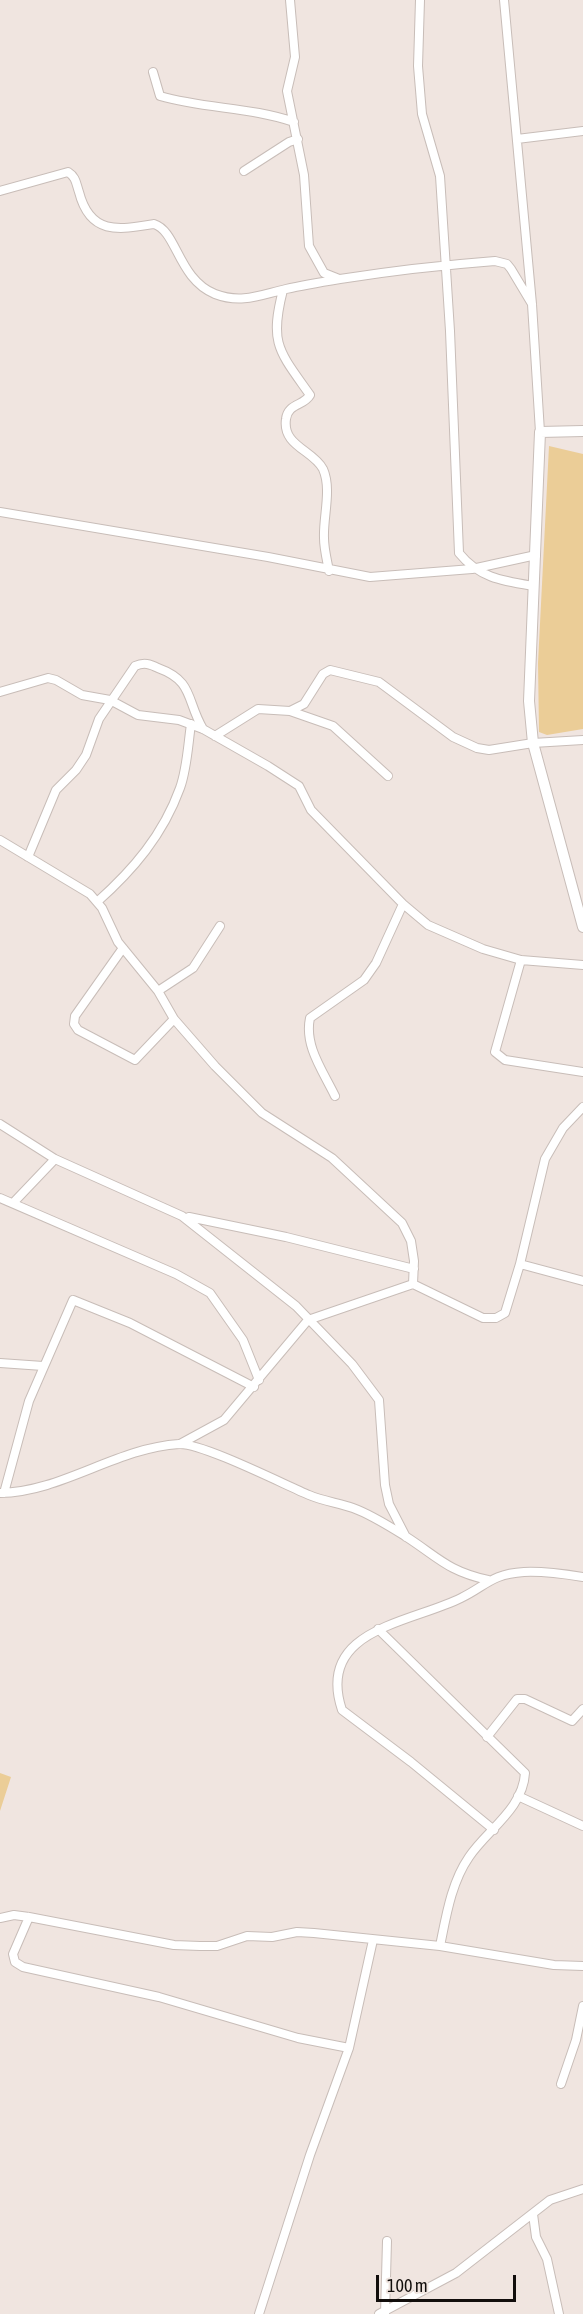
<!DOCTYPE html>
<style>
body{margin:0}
#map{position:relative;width:583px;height:2314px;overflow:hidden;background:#f0e5e0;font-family:"Asap Condensed",sans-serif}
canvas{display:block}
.scale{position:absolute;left:376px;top:2275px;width:140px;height:27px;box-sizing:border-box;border:3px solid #120e0c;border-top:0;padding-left:8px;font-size:18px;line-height:21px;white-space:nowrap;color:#120e0c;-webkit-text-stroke:4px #f0e5e0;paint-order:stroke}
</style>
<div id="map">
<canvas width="583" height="2314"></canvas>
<div class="scale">100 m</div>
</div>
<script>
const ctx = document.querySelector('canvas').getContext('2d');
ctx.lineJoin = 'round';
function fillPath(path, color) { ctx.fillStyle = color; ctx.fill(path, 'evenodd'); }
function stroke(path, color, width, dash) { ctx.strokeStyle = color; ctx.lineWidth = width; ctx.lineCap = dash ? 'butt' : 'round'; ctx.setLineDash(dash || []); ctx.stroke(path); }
const green = new Path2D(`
 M 549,446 L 583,454 L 583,729 L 547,735 L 539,732 L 538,663 Z
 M 0,1773 L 11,1777 L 0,1811 Z`);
const minor = new Path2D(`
 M 290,0 L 295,57 L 287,91 L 304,175 L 309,246 L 324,273 L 339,279
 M 420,0 L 418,66 L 422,114 L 440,176 L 450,331 L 459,553 C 479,578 503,581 534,586
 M 504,0 L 532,304 L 540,432
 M 153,72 L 160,96 C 205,109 251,107 294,122
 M 517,139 L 583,131
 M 244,171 L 289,142 L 298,139
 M 0,191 L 68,172 C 76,177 76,183 79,192 C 90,235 118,230 154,224 C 177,231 178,279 215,294 C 241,304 260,295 286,289 C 304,285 322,282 340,279 C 391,271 443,265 495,261 L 507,264 L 511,269 L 532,304
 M 283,290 C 269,344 279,351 310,395 C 304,406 288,403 286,419 C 282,446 313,450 323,469 C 332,489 323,517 324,538 C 324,549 327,560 329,571
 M 0,512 L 268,557 L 370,577 L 472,569 L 536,555
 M 0,692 L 48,678 L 56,680 L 82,695 L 110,700 L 138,715 L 179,720 L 203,729 L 268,766 L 299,786 L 311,810 L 403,904 L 428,925 L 483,949 L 521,960 L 583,965
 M 290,711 L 333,726 L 388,776
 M 215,736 L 258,709 L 290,711 L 304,704 L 323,674 L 330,670 L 379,682 L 453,737 L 477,748 L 489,750 L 533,743 L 583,740
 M 0,840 L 90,894 L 102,908 L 118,942 L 158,991 L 174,1019 L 215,1066 L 262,1113 L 332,1158 L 402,1223 L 411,1241 L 414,1261 L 413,1284 L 483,1318 L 496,1318 L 505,1313 L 520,1264 L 583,1281
 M 28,857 L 56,790 L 76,770 L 86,755 L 99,719 L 135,666 C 144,662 150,664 158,668 C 194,681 186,700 203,729
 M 97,902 C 133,870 163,835 180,788 C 187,769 188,745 191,724
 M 123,948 L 75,1016 L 74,1024 L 78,1030 L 135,1060 L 174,1019
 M 521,960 L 495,1052 L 505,1060 L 583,1072
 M 158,991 L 193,968 L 220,926
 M 335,1096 C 323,1071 304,1046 310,1018 L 364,980 L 376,963 L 403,904
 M 0,1124 L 55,1159 L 182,1216 L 296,1306 L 352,1364 L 379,1400 L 385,1485 L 389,1504 L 406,1537
 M 0,1198 L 176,1274 L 210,1293 L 243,1340 L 259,1380
 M 14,1202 L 55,1159
 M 189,1217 L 286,1237 L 414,1269
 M 520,1264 L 545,1159 L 563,1128 L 583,1107
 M 0,1363 L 43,1366
 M 180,1444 L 224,1420 L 308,1320 L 413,1284
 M 0,1493 C 62,1492 116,1448 179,1444 C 202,1443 283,1484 309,1495 C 323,1501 339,1503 353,1508 C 370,1514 389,1526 405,1536 C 438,1557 447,1571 488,1580
 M 4,1493 L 29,1401 L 73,1300 L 130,1323 L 254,1387
 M 378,1629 L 525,1773 C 523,1809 487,1830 469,1857 C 451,1883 446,1917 440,1946
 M 487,1737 L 517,1699 L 525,1699 L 572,1721 L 583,1709
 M 518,1796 L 583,1826
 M 494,1830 L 411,1762 L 342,1710 C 315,1629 411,1623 461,1598 C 486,1586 491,1574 524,1572 C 543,1571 564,1574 583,1577
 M 29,1917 L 13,1954 L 15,1962 L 23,1967 L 159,1997 L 298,2038 L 349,2048
 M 0,1918 L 14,1915 L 29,1917 L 174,1945 L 200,1946 L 217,1946 L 247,1936 L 272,1937 L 297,1932 L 314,1933 L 440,1946 L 554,1965 L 583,1966
 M 561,2084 L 576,2040 L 583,2006
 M 533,2214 L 536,2237 L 547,2259 L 559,2314
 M 259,2314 L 310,2155 L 349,2048 L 373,1940
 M 379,2314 L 456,2273 L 550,2200 L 583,2189
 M 385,2314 L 387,2241`);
const tertiary = new Path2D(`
 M 583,431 L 540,432 L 529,701 L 533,743 L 583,927`);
fillPath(green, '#ebcd97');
stroke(minor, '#c8bdb8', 10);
stroke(tertiary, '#c8bdb8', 12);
stroke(minor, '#fff', 8);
stroke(tertiary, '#fff', 10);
</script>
